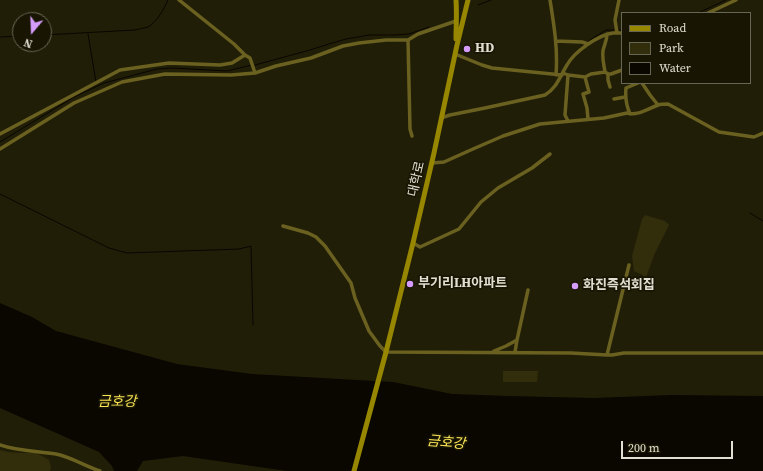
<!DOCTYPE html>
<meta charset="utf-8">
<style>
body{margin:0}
#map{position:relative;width:763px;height:471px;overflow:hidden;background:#211e08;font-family:"Source Serif 4",serif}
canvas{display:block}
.legend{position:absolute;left:621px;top:12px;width:130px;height:72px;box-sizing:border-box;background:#181502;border:1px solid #686655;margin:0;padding:5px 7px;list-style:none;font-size:12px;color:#e1dfd2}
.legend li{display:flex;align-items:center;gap:8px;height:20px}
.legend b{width:20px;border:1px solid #686655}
.north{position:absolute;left:12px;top:12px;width:40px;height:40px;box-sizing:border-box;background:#181502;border:1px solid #686655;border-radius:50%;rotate:199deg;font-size:11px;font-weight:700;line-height:16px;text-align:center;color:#e1dfd2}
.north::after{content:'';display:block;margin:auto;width:14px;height:18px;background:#d59cfb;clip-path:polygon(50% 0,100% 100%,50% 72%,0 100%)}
.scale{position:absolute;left:621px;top:441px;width:112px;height:18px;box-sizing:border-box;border:2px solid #e1dfd2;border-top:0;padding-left:5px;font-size:12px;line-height:14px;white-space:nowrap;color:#e1dfd2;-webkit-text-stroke:3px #181502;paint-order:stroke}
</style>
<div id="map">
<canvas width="763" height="471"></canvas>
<ul class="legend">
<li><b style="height:5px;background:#968600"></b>Road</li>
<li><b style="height:11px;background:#322d0b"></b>Park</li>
<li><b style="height:11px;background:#0a0600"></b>Water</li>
</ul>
<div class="north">N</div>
<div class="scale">200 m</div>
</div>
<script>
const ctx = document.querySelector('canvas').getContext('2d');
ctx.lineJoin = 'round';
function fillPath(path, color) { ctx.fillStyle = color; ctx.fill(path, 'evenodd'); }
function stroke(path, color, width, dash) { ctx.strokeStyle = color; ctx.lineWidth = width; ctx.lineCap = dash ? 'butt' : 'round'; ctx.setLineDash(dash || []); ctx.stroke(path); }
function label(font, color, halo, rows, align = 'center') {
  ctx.font = font + ' "Source Serif 4","Noto Sans KR",serif'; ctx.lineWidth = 3.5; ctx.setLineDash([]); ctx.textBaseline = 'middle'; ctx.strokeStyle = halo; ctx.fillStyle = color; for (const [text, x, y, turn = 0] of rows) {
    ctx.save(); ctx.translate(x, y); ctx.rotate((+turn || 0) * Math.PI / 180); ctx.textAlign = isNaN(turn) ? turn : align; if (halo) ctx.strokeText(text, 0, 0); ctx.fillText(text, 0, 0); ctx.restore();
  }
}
const green = new Path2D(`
 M 645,215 L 665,221 L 669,225 L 655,253 L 644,283 L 643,275 L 634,271 L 632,256 L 642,219 Z
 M 503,371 L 538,371 L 537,382 L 503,382 Z
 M 0,450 L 7,452 L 24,453 L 35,452 L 49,460 L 51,467 L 50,471 L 0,471 Z`);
const water = new Path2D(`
 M 0,303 L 32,317 L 56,331 L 177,364 L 252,374 L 339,379 L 393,382 L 452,394 L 509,396 L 594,398 L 671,395 L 763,396 L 763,471 L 287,471 L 183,456 L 143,461 L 137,471 L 114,471 L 112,466 L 99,452 L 0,408 Z`);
const stream = new Path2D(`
 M 478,5 L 491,0
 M 698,13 L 726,0
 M 620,30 L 622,30
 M 88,34 L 96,82
 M 44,35 L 135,30 C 139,29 144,28 148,27 C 157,22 164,9 168,0
 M 0,37 L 20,36
 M 590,40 L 606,30 L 614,30
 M 255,65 L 310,50 L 332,43 L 346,39 L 369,35 L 393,35 L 409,34 L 429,27
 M 0,142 L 74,97 L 104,83 L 157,69 L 173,68 L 227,71 L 252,65
 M 0,194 L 109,248 L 127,253 L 239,249 L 251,246 L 253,325
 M 750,213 L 763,221`);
const street = new Path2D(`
 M 179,0 L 234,44 L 245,55 L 250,58 L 255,73
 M 550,0 C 554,25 558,49 556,75
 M 708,13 L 736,0
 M 617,33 L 615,20 L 619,0
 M 408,40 L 410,129 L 412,136
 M 556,41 L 582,42 L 588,44
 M 455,54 L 482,65 L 492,68 L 562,75
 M 605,72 C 604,65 602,59 603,51 C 604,45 607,41 607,34
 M 563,73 L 568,75 L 585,77 L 591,74 L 605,72 L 608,74 L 611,74 L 622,70
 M 608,74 L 608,80 L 610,87
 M 568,75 L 565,115 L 568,121
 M 585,77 L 589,92 L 583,94 L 587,108 L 588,119
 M 642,83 L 650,95 L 658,105
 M 614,99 L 625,97
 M 630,114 C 626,105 625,98 626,88 L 638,83
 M 441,118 L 450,115 L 485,108 L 545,95 C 557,88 560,76 567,65 C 574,52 598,35 613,33 C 616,33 619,33 622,33
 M 0,134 L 120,70 L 169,63 L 220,65 L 232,63 L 245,55
 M 0,149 L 74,103 L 122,82 L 165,74 L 231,75 L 255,73 L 276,66 L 311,58 L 343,46 L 359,43 L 386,40 L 408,40 L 418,34 L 456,21
 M 432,163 L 444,162 L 473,149 L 503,136 L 540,124 L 604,118 L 627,113 C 638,116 647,109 658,105 C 661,104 664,104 668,104 L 719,132 L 754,137 L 763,133
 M 283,226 L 308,233 L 316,237 L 325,246 L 351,283 L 355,298 L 369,331 L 380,346 L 386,352 L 571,353 L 607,355 L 629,265
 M 413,243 L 420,247 L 459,229 L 481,202 L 498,188 L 532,168 L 550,154
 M 494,351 L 506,346 L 517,340
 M 515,352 L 517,340 L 528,290
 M 607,355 L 612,355 L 624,353 L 763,353
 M 0,445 C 18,451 37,451 56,454 C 71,457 85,466 100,471`);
const secondary = new Path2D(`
 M 456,0 C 457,13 456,26 456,39
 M 354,471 L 386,352 L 413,243 L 434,153 L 457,45 L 468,0`);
const markers = [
 [467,49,4,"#d59cfb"],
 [410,284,4,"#d59cfb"],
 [575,286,4,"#d59cfb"]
];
const poiNames = [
 ["HD",475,49],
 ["부기리LH아파트",418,284],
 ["화진즉석회집",583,286]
];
const streetNames = [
 ["대학로",417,179,-77]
];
const waterNames = [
 ["금호강",117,402],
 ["금호강",446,443,5]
];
fillPath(green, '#322d0b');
fillPath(water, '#0a0600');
stroke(stream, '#0a0600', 1);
stroke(street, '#6a601f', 3.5);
stroke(secondary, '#968600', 5);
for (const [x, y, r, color] of markers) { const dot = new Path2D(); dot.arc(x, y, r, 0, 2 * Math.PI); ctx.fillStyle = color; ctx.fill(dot); stroke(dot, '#181502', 1.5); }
label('bold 13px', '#e1dfd2', '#181502', poiNames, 'left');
label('13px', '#e1dfd2', '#181502', streetNames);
label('italic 14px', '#f8e356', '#181502', waterNames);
</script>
